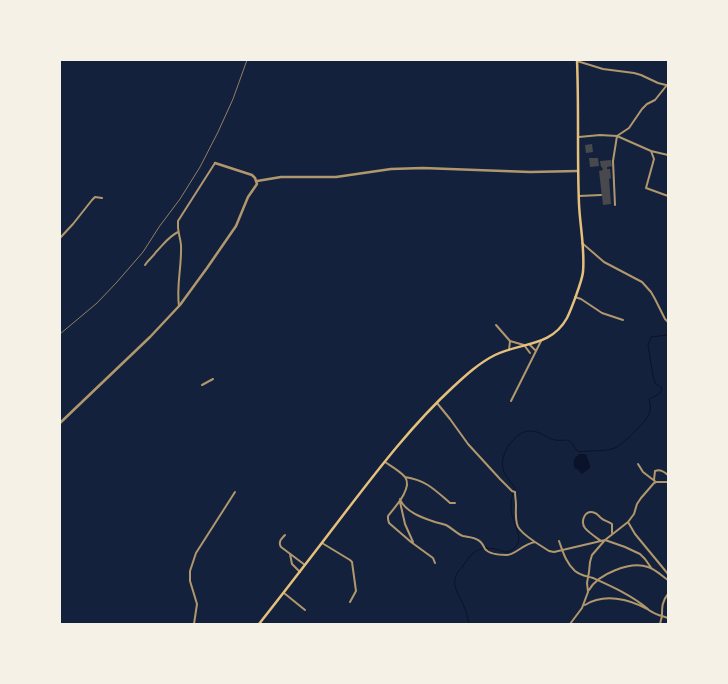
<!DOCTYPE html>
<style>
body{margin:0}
#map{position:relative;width:728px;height:684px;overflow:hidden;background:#14213d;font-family:"Fira Sans",sans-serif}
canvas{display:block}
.frame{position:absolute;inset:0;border:61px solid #f6f1e7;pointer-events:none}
</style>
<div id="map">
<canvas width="728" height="684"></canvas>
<div class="frame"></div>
</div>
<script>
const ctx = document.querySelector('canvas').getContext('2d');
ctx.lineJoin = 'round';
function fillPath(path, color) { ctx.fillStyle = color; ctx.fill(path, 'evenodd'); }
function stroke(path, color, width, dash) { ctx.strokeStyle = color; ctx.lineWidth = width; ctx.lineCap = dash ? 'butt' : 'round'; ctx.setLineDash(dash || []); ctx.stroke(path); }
const water = new Path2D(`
 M 578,454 L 586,454 L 590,465 L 590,468 L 582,474 L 577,469 L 575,469 C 573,464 573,461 576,456 L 578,456 Z`);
const stream = new Path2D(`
 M 469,624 C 468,619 467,613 465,609 C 461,597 449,585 458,572 C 460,569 462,568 463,566 C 471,554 473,551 487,547 L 488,549 C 497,547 500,552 507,552 C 509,552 513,550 514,548 C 525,540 514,526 512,515 C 510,506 511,498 515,488 C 511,482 505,476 503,469 C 499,454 515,432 529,431 C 539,430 546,438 555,440 C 568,442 568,435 577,451 L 579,452 C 591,450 604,452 615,448 C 623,444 649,420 650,411 C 651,407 650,403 649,399 C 655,395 660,397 662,388 L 655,383 L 653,376 L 648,345 L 651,337 L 668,335`);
const building = new Path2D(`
 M 592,144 L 593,152 L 586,153 L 585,145 Z
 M 589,158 L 598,158 L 599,166 L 590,167 Z
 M 611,160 L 612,166 L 607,167 L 607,169 L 610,169 L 611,178 L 609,179 L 611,204 L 603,205 L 599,171 L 603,170 L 602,167 L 601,167 L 600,161 Z`);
const minor = new Path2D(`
 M 577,61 L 603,69 L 634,73 L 641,75 L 658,83 L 666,85
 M 579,137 L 600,135 L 617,136 L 651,151 L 668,155
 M 651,151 L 654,159 L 646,188 L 668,196
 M 579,196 L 601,195
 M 615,205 L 613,161 L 617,136 L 629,128 L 642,109 L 647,104 L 655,100 L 667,85
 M 60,238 L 73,224 L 92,200 L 95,197 L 102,198
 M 582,243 L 604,262 L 642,282 L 651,292 L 655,299 L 665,319 L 668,322
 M 145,265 C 148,260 153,257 156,252 C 164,244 168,237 178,232
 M 575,297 L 581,299 L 602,313 L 623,320
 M 179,306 C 176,286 182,266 181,245 C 180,235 177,232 178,221 L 215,163
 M 496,325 L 510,341 L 509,350
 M 510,341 L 524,345 L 530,353
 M 529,344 L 536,351
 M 202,385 L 213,379
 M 511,401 L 541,341
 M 437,403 L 450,419 L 468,444 L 500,479 L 512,491 L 515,492 C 515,496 516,501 516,505 C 515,527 516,529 535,542
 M 385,462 C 391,466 400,471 405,477 C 413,488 395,507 388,516 L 388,519 L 389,523 L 411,542 L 433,558 L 435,563
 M 638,464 L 643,472 L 656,482
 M 405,477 C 426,480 435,490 450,503 L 455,503
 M 654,480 L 655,471 C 661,469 664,472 668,475
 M 400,499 C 405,512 423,518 435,522 C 439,523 443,524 446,525 C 452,528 457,534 463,536 C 468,537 474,537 478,540 C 482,542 483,545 485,549 C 489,554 501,555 507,555 C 515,555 523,544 535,542 L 549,551 L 554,552 L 605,540 L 625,547 L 640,554 L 645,559 L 652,569
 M 400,502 L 405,524 L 413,542
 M 628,522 L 635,534 L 668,574
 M 285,535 C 281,539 278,542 281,547 L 305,565
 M 559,541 C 563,552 566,563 575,571 C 581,576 587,576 593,578 C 613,587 631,595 648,609
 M 601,541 C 597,538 588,532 585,528 C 580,521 585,509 595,513 C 598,514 598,516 601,518 C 604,521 608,521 612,524 L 612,533
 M 322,543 L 350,560 L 352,562 L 356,591 L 350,602
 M 290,554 L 292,564 L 300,572
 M 589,590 C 598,574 630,561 648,567 C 655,569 662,576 668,580
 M 284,593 L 305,610
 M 668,594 C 662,601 662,607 662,616 L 668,618
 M 585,605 C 604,593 629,599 647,609 C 652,612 656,615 662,616 L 660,624
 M 194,624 L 197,604 L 190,581 L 190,571 L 196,553 L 235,492
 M 570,624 L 582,608 L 588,592 L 587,583 L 589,572 L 590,562 L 592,555 L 605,540 L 628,522 L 634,514 L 637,504 L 641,498 L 654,483 L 656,482 L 668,482`);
const tertiary = new Path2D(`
 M 257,181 L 281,177 L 336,177 L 391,169 L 423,168 L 530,172 L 578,171
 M 60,423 L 150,337 L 180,305 L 207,268 L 236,226 L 248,197 L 257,184 L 255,178 L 252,175 L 215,163`);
const secondary = new Path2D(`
 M 259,624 C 289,586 318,548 347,510 C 380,467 413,424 453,387 C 466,375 479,363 495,355 C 522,342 551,347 567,318 C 571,310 582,281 583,272 C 585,249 580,226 579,204 C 577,156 579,108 577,60`);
const rail = new Path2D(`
 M 60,334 L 97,303 L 117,282 L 143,252 L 159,227 L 180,199 L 200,167 L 218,132 L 233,99 L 247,60`);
fillPath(water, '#0b132b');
stroke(stream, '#0b132b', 1);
fillPath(building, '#48494c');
stroke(minor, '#b1986c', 2);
stroke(tertiary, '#b1986c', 2.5);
stroke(secondary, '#e5c07b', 2.5);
stroke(rail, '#918062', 1);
</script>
